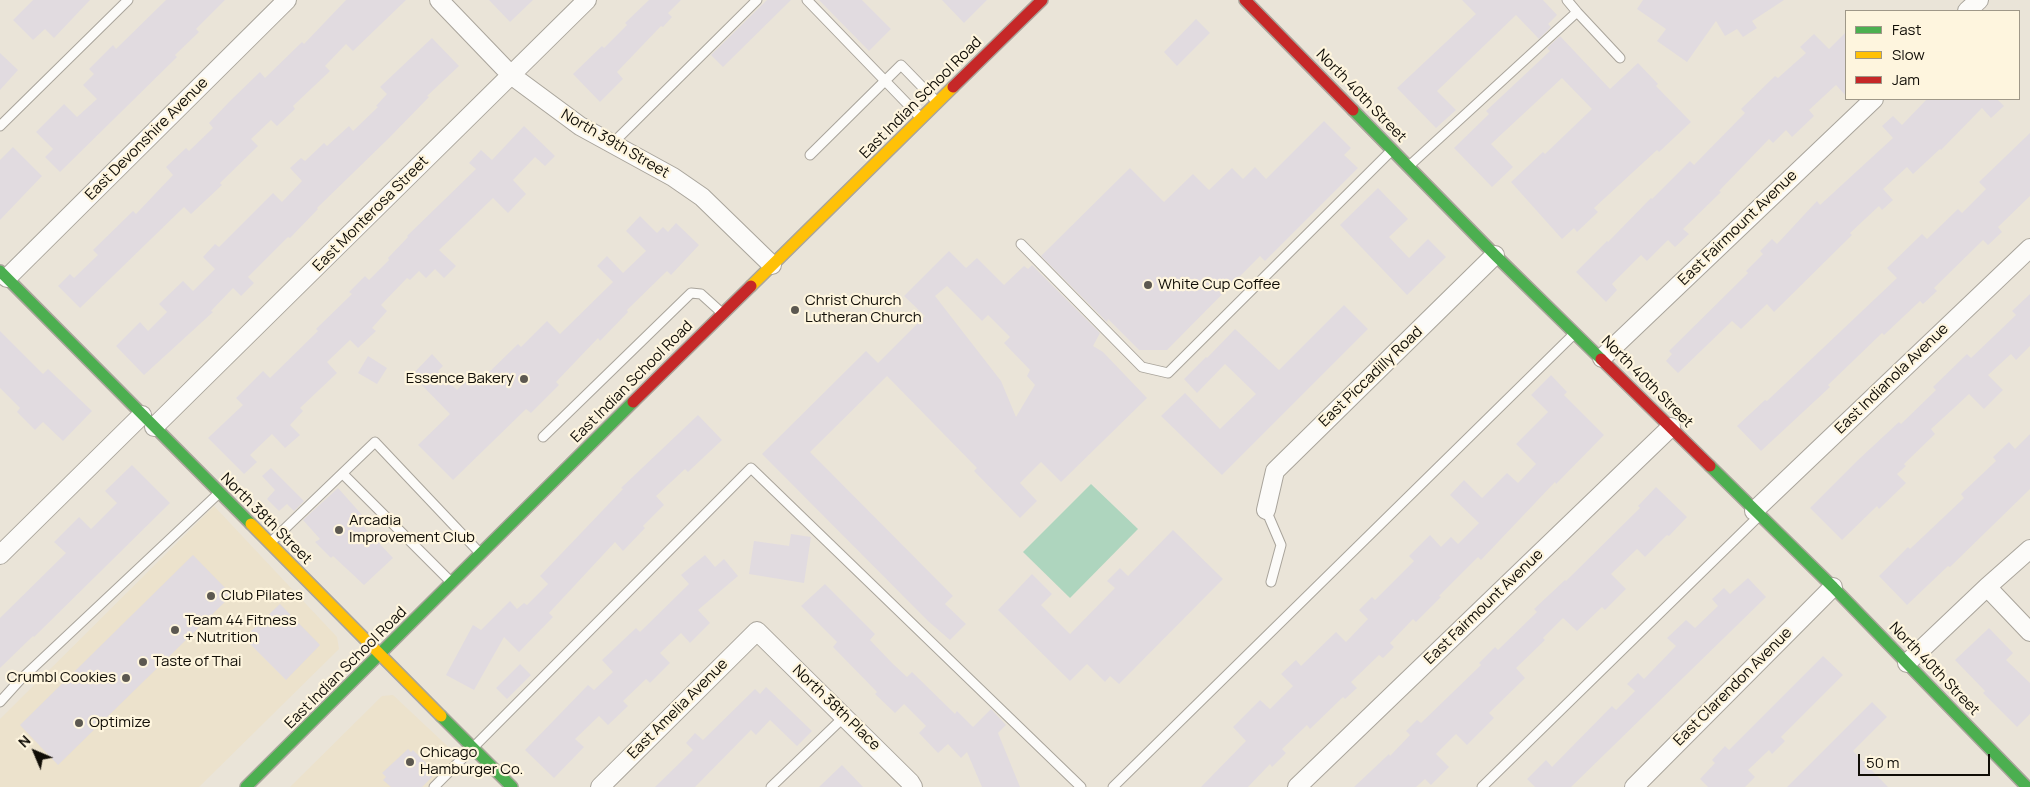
<!DOCTYPE html>
<style>
body{margin:0}
#map{position:relative;width:2030px;height:787px;overflow:hidden;background:#eae4d8;font-family:Manrope,sans-serif}
canvas{display:block}
.legend{position:absolute;left:1845px;top:10px;width:175px;height:90px;box-sizing:border-box;background:#fef5de;border:1px solid #9f9888;margin:0;padding:6px 9px;list-style:none;font-size:15px;color:#100d06}
.legend li{display:flex;align-items:center;gap:10px;height:25px}
.legend b{width:25px;border:1px solid #9f9888}
.north{position:absolute;left:10px;top:727px;width:50px;height:50px;-webkit-text-stroke:4px #fef5de;paint-order:stroke;rotate:315deg;font-size:14px;font-weight:700;line-height:20px;text-align:center;color:#100d06}
.north::after{content:'';display:block;margin:auto;width:18px;height:22px;background:#100d06;clip-path:polygon(50% 0,100% 100%,50% 72%,0 100%)}
.scale{position:absolute;left:1858px;top:754px;width:132px;height:22px;box-sizing:border-box;border:2px solid #100d06;border-top:0;padding-left:6px;font-size:15px;line-height:18px;white-space:nowrap;color:#100d06;-webkit-text-stroke:4px #fef5de;paint-order:stroke}
</style>
<div id="map">
<canvas width="2030" height="787"></canvas>
<ul class="legend">
<li><b style="height:6px;background:#4caf50"></b>Fast</li>
<li><b style="height:6px;background:#ffc107"></b>Slow</li>
<li><b style="height:6px;background:#c62828"></b>Jam</li>
</ul>
<div class="north">N</div>
<div class="scale">50 m</div>
</div>
<script>
const ctx = document.querySelector('canvas').getContext('2d');
ctx.lineJoin = 'round';
function fillPath(path, color) { ctx.fillStyle = color; ctx.fill(path, 'evenodd'); }
function stroke(path, color, width, dash) { ctx.strokeStyle = color; ctx.lineWidth = width; ctx.lineCap = dash ? 'butt' : 'round'; ctx.setLineDash(dash || []); ctx.stroke(path); }
function label(font, color, halo, rows, align = 'center') {
  ctx.font = font + ' Manrope,sans-serif'; ctx.lineWidth = 4.5; ctx.setLineDash([]); ctx.textBaseline = 'middle'; ctx.strokeStyle = halo; ctx.fillStyle = color; for (const [text, x, y, turn = 0] of rows) {
    ctx.save(); ctx.translate(x, y); ctx.rotate((+turn || 0) * Math.PI / 180); ctx.textAlign = isNaN(turn) ? turn : align; if (halo) ctx.strokeText(text, 0, 0); ctx.fillText(text, 0, 0); ctx.restore();
  }
}
const built = new Path2D(`
 M 214,506 L 337,637 L 339,649 L 199,787 L 0,787 L 0,719 Z
 M 393,695 L 459,757 L 428,787 L 290,787 L 382,696 Z`);
const green = new Path2D(`
 M 1091,484 L 1138,529 L 1070,598 L 1023,552 Z`);
const building = new Path2D(`
 M 33,0 L 90,0 L 54,38 L 45,29 L 33,40 L 13,20 Z
 M 166,0 L 225,0 L 196,29 L 199,32 L 175,55 L 177,57 L 60,172 L 45,157 L 53,149 L 36,132 L 64,104 L 77,117 L 97,99 L 83,85 L 94,74 L 89,69 L 113,45 L 116,49 Z
 M 346,0 L 406,0 L 353,51 L 346,44 L 325,66 L 330,71 L 293,106 L 295,109 L 277,126 L 271,120 L 251,139 L 258,146 L 220,183 L 222,185 L 191,214 L 184,207 L 80,308 L 58,286 L 70,274 L 74,278 L 98,255 L 93,250 L 133,211 L 136,214 L 173,175 L 166,167 L 186,148 L 189,151 L 213,128 L 209,123 L 230,101 L 260,72 L 265,78 L 302,42 L 304,44 Z
 M 489,0 L 533,0 L 510,22 Z
 M 649,0 L 681,0 L 668,13 L 672,17 L 663,27 L 661,26 L 617,72 L 623,79 L 600,102 L 573,74 L 602,46 L 604,48 L 627,25 L 625,23 Z
 M 767,0 L 791,0 L 723,67 L 711,55 Z
 M 819,0 L 862,0 L 891,29 L 869,51 Z
 M 942,0 L 987,0 L 964,23 Z
 M 1462,0 L 1543,0 L 1557,15 L 1548,24 L 1551,27 L 1539,39 L 1516,15 L 1437,91 L 1456,110 L 1436,128 L 1397,88 L 1476,14 Z
 M 1643,0 L 1784,0 L 1752,21 L 1757,28 L 1743,37 L 1737,29 L 1725,36 L 1716,21 L 1687,62 L 1657,41 L 1666,29 L 1637,9 Z
 M 1196,19 L 1210,33 L 1177,66 L 1164,52 Z
 M 1846,32 L 1846,96 L 1836,85 L 1809,110 L 1814,116 L 1792,137 L 1786,130 L 1773,143 L 1769,139 L 1719,191 L 1721,192 L 1683,229 L 1689,234 L 1675,247 L 1668,240 L 1647,261 L 1641,255 L 1612,284 L 1617,290 L 1606,302 L 1576,272 L 1607,241 L 1608,242 L 1651,198 L 1652,199 L 1690,161 L 1694,165 L 1745,113 L 1741,109 L 1775,76 L 1778,78 L 1806,53 L 1800,47 L 1814,34 L 1829,49 Z
 M 1560,36 L 1610,89 L 1638,63 L 1658,84 L 1656,86 L 1691,122 L 1659,152 L 1657,150 L 1594,208 L 1598,212 L 1577,232 L 1574,228 L 1562,239 L 1511,182 L 1543,152 L 1545,154 L 1592,109 L 1562,78 L 1491,144 L 1513,167 L 1492,187 L 1454,148 L 1489,114 L 1486,111 L 1550,51 L 1547,48 Z
 M 432,38 L 459,66 L 427,96 L 429,97 L 389,138 L 317,208 L 318,209 L 290,238 L 288,237 L 248,277 L 254,283 L 241,296 L 233,288 L 211,311 L 213,312 L 144,375 L 116,346 L 140,322 L 148,331 L 167,312 L 159,304 L 183,281 L 193,291 L 215,269 L 203,257 L 215,244 L 219,247 L 273,193 L 282,202 L 302,181 L 290,168 L 301,158 L 305,161 L 324,143 L 327,146 L 349,126 L 353,131 L 378,107 L 376,106 L 387,94 L 380,87 Z
 M 0,53 L 18,70 L 0,90 Z
 M 1927,99 L 1997,99 L 2004,106 L 1991,118 L 1982,108 L 1941,150 L 1940,149 L 1913,174 L 1907,167 L 1883,189 L 1893,200 L 1882,210 L 1879,206 L 1850,233 L 1852,235 L 1774,312 L 1767,304 L 1741,329 L 1732,321 L 1678,373 L 1666,361 L 1672,354 L 1669,351 L 1748,273 L 1746,271 L 1763,254 L 1760,251 L 1772,239 L 1777,244 L 1817,201 L 1820,205 L 1893,138 L 1882,126 L 1893,116 L 1902,125 Z
 M 1324,121 L 1351,148 L 1344,155 L 1358,168 L 1265,261 L 1260,256 L 1167,350 L 1139,350 L 1108,319 L 1107,322 L 1041,256 L 1130,168 L 1164,202 L 1193,174 L 1209,190 L 1232,168 L 1243,179 L 1255,167 L 1266,179 Z
 M 524,126 L 555,156 L 545,166 L 535,157 L 513,180 L 526,194 L 508,213 L 493,198 L 439,250 L 456,266 L 444,278 L 435,269 L 426,278 L 419,271 L 410,280 L 407,278 L 381,305 L 387,311 L 372,328 L 376,331 L 358,348 L 350,340 L 327,362 L 337,373 L 300,408 L 303,411 L 290,425 L 300,435 L 285,448 L 272,434 L 250,455 L 257,462 L 244,474 L 208,438 L 243,405 L 236,398 L 263,371 L 270,378 L 318,331 L 316,329 L 352,294 L 349,292 L 365,276 L 369,280 L 389,260 L 388,258 L 408,237 L 407,236 L 476,169 L 469,163 L 481,150 L 492,160 Z
 M 2030,133 L 2030,196 L 1998,227 L 2002,232 L 1988,245 L 1983,240 L 1934,288 L 1937,291 L 1923,304 L 1920,301 L 1884,335 L 1882,333 L 1828,385 L 1830,387 L 1761,451 L 1737,426 L 1765,400 L 1767,401 L 1897,278 L 1887,268 L 1922,234 L 1927,239 L 1958,209 L 1962,213 L 1986,189 L 1979,182 Z
 M 13,147 L 42,176 L 0,220 L 0,160 Z
 M 1378,188 L 1408,219 L 1389,237 L 1409,258 L 1428,239 L 1446,257 L 1407,295 L 1340,225 Z
 M 640,216 L 657,233 L 663,227 L 668,232 L 676,223 L 699,245 L 671,275 L 667,271 L 627,310 L 628,312 L 600,341 L 598,338 L 556,382 L 559,385 L 531,413 L 526,409 L 453,480 L 418,445 L 450,414 L 412,375 L 432,354 L 443,366 L 438,371 L 457,390 L 470,377 L 477,384 L 518,344 L 521,347 L 547,321 L 560,334 L 613,282 L 597,266 L 607,256 L 623,273 L 646,251 L 626,231 Z
 M 949,251 L 966,268 L 977,258 L 1004,285 L 1024,266 L 1028,269 L 1032,265 L 1100,333 L 1093,346 L 1103,352 L 1147,398 L 1061,482 L 1041,462 L 1020,483 L 1037,501 L 1020,518 L 974,471 L 977,468 L 887,376 L 810,452 L 953,596 L 945,604 L 966,624 L 950,640 L 928,621 L 762,454 L 866,351 L 878,363 L 925,316 L 904,296 ZM 947,286 L 982,321 L 988,315 L 1010,337 L 1004,343 L 1030,370 L 1027,376 L 1035,385 L 1016,417 L 1001,381 L 935,296 Z
 M 2030,294 L 2030,346 L 2016,360 L 2011,354 L 1988,375 L 2003,390 L 1984,409 L 1969,394 L 1954,408 L 1931,429 L 1935,434 L 1904,464 L 1906,466 L 1897,474 L 1906,483 L 1879,509 L 1877,506 L 1842,540 L 1810,508 L 1857,461 L 1899,422 L 1901,424 L 1936,390 L 1933,387 L 1967,354 L 1971,358 L 2016,315 L 2012,311 Z
 M 1344,305 L 1368,329 L 1222,475 L 1161,416 L 1185,393 L 1220,429 L 1256,394 L 1225,364 L 1197,393 L 1184,379 L 1206,357 L 1207,358 L 1235,329 L 1279,370 Z
 M 0,331 L 43,374 L 48,369 L 92,411 L 63,441 L 43,422 L 35,430 L 17,412 L 20,408 L 0,388 Z
 M 368,356 L 387,368 L 377,384 L 358,373 Z
 M 1551,375 L 1567,392 L 1564,395 L 1604,435 L 1556,484 L 1555,482 L 1481,560 L 1478,557 L 1439,596 L 1441,597 L 1416,622 L 1413,619 L 1390,643 L 1394,647 L 1383,658 L 1379,655 L 1351,682 L 1357,688 L 1345,699 L 1343,697 L 1310,729 L 1307,725 L 1282,749 L 1286,753 L 1272,767 L 1270,764 L 1248,787 L 1201,787 L 1246,741 L 1233,727 L 1260,700 L 1270,709 L 1293,686 L 1281,674 L 1296,660 L 1301,666 L 1336,632 L 1346,642 L 1368,619 L 1359,610 L 1372,597 L 1375,600 L 1414,561 L 1409,556 L 1430,535 L 1441,547 L 1451,537 L 1458,544 L 1479,523 L 1450,495 L 1464,480 L 1482,498 L 1507,473 L 1518,483 L 1536,464 L 1516,444 L 1548,412 L 1531,395 Z
 M 698,415 L 722,440 L 688,472 L 685,469 L 656,496 L 664,505 L 643,526 L 645,528 L 623,551 L 615,542 L 549,613 L 553,617 L 519,652 L 504,637 L 474,690 L 446,675 L 473,625 L 481,630 L 510,601 L 517,609 L 524,603 L 527,605 L 548,584 L 540,576 L 623,489 L 621,488 Z
 M 2030,434 L 2030,489 L 1950,567 L 1948,566 L 1907,605 L 1879,576 L 1908,547 L 1910,549 L 1964,498 L 1961,494 L 1996,461 L 1993,457 L 2009,442 L 2015,449 Z
 M 132,465 L 170,503 L 34,637 L 33,636 L 0,668 L 0,618 L 66,553 L 54,542 L 79,517 L 91,529 L 117,503 L 105,491 Z
 M 271,468 L 304,501 L 294,511 L 287,504 L 279,511 L 267,499 L 275,490 L 262,476 Z
 M 1656,487 L 1687,517 L 1669,536 L 1667,535 L 1645,557 L 1637,549 L 1611,574 L 1626,589 L 1605,610 L 1602,607 L 1577,631 L 1563,618 L 1543,638 L 1545,640 L 1516,668 L 1525,678 L 1489,713 L 1494,718 L 1467,745 L 1456,734 L 1436,754 L 1449,767 L 1431,785 L 1425,779 L 1416,787 L 1354,787 L 1389,754 L 1390,756 L 1410,735 L 1406,731 L 1417,720 L 1421,723 L 1481,665 L 1479,663 L 1495,647 L 1498,650 L 1537,612 L 1534,609 L 1565,580 L 1566,581 L 1640,508 L 1638,506 Z
 M 338,488 L 363,516 L 358,521 L 393,558 L 364,585 L 333,556 L 331,558 L 315,542 L 320,539 L 303,520 Z
 M 1173,530 L 1223,579 L 1119,684 L 1110,676 L 1105,682 L 1087,664 L 1070,681 L 998,610 L 1032,574 L 1052,594 L 1041,605 L 1070,634 L 1115,588 L 1107,581 L 1120,568 L 1128,576 Z
 M 791,534 L 811,537 L 804,583 L 749,574 L 754,541 L 789,546 Z
 M 193,555 L 232,595 L 58,765 L 20,725 Z
 M 705,555 L 715,567 L 724,559 L 738,576 L 698,610 L 710,623 L 690,643 L 681,633 L 660,653 L 670,663 L 650,683 L 646,679 L 623,701 L 628,706 L 608,725 L 599,716 L 575,739 L 584,747 L 554,778 L 525,750 L 588,685 L 594,690 L 613,672 L 602,660 L 636,628 L 640,632 L 689,584 L 681,575 Z
 M 1748,578 L 1766,597 L 1571,787 L 1535,787 L 1527,779 L 1546,760 L 1552,767 L 1612,706 L 1616,710 L 1635,691 L 1627,684 L 1638,673 L 1644,679 L 1676,646 L 1667,638 L 1686,620 L 1695,628 L 1718,606 L 1712,599 L 1724,588 L 1730,594 Z
 M 825,584 L 875,634 L 870,640 L 893,664 L 907,677 L 912,672 L 955,714 L 957,711 L 973,727 L 991,709 L 1006,725 L 998,733 L 1020,787 L 982,787 L 967,752 L 961,758 L 948,744 L 938,753 L 919,733 L 926,726 L 904,704 L 895,713 L 875,694 L 877,692 L 833,647 L 837,642 L 801,606 Z
 M 280,604 L 320,645 L 286,680 L 244,638 Z
 M 1989,628 L 2013,653 L 2006,660 L 2030,683 L 2030,714 L 2017,727 L 1983,693 L 1985,691 L 1955,660 Z
 M 1823,656 L 1843,675 L 1781,737 L 1785,741 L 1772,754 L 1769,750 L 1748,770 L 1755,777 L 1745,787 L 1708,787 L 1700,779 L 1715,763 L 1712,760 L 1725,746 L 1729,750 Z
 M 520,664 L 531,675 L 507,699 L 496,688 Z
 M 766,687 L 812,731 L 797,746 L 770,720 L 756,735 L 751,730 L 695,787 L 655,787 L 693,750 L 686,743 L 695,733 L 703,740 L 755,689 L 760,694 Z
 M 1872,702 L 1887,717 L 1853,751 L 1888,787 L 1787,787 Z
 M 408,749 L 411,752 L 413,750 L 436,773 L 422,787 L 391,787 L 383,780 L 386,777 L 382,773 Z
 M 842,765 L 863,787 L 819,787 Z`);
const lane = new Path2D(`
 M 807,0 L 921,118
 M 1567,0 L 1577,12
 M 0,126 L 128,0
 M 613,143 L 757,0
 M 810,155 L 901,65 L 937,102
 M 1409,166 L 1577,12 L 1620,58
 M 1021,244 L 1142,367 L 1168,373 L 1390,152
 M 543,437 L 691,293 L 701,294 L 722,313
 M 343,474 L 450,581
 M 1266,510 L 1281,545 L 1271,582
 M 271,542 L 375,442 L 479,552
 M 0,702 L 19,681 L 219,493
 M 434,787 L 751,468 L 1081,787
 M 771,787 L 845,716
 M 1113,787 L 1573,335
 M 1482,787 L 1759,516`);
const street = new Path2D(`
 M 439,0 L 511,75 L 580,126 L 673,177 L 702,197 L 772,265
 M 1967,11 L 1979,0
 M 7,278 L 287,0
 M 1602,358 L 1874,99
 M 154,427 L 587,0
 M 1266,510 L 1275,471 L 1495,255
 M 1754,511 L 2030,248
 M 0,555 L 142,415
 M 1987,587 L 2030,632
 M 1907,663 L 1987,587 L 2030,549
 M 600,787 L 757,631 L 910,782 L 913,787
 M 1297,787 L 1671,427
 M 1634,787 L 1833,587`);
const fast = new Path2D(`
 M 1353,110 L 1495,255 L 1601,359
 M 0,271 L 251,524
 M 1710,466 L 1833,587 L 2027,787
 M 441,716 L 512,787
 M 246,787 L 633,402`);
const slow = new Path2D(`
 M 751,286 L 953,87
 M 251,524 L 441,716`);
const jam = new Path2D(`
 M 1245,0 L 1353,110
 M 953,87 L 1042,0
 M 1601,359 L 1710,466
 M 633,402 L 751,286`);
const markers = [
 [1148,285,5,"#5c5850"],
 [795,310,5,"#5c5850"],
 [524,379,5,"#5c5850"],
 [339,530,5,"#5c5850"],
 [211,596,5,"#5c5850"],
 [175,630,5,"#5c5850"],
 [143,662,5,"#5c5850"],
 [126,678,5,"#5c5850"],
 [79,723,5,"#5c5850"],
 [410,762,5,"#5c5850"]
];
const streetNames = [
 ["North 40th Street",1361,96,46],
 ["East Indian School Road",921,98,-45],
 ["East Devonshire Avenue",147,139,-45],
 ["North 39th Street",615,144,30],
 ["East Monterosa Street",371,214,-45],
 ["East Fairmount Avenue",1738,228,-44],
 ["East Piccadilly Road",1371,377,-44],
 ["East Indianola Avenue",1892,379,-44],
 ["East Indian School Road",632,382,-45],
 ["North 40th Street",1647,382,45],
 ["North 38th Street",266,519,45],
 ["East Fairmount Avenue",1484,607,-44],
 ["East Indian School Road",346,668,-45],
 ["North 40th Street",1934,669,46],
 ["East Clarendon Avenue",1733,687,-45],
 ["North 38th Place",836,708,44],
 ["East Amelia Avenue",678,709,-45]
];
const poiNames = [
 ["White Cup Coffee",1158,285],
 ["Christ Church",805,301],
 ["Lutheran Church",805,318],
 ["Essence Bakery",514,379,"right"],
 ["Arcadia",349,521],
 ["Improvement Club",349,538],
 ["Club Pilates",221,596],
 ["Team 44 Fitness",185,621],
 ["+ Nutrition",185,638],
 ["Taste of Thai",153,662],
 ["Crumbl Cookies",116,678,"right"],
 ["Optimize",89,723],
 ["Chicago",420,753],
 ["Hamburger Co.",420,770]
];
fillPath(built, '#ece2cc');
fillPath(green, '#aed5be');
fillPath(building, '#e1dbe0');
stroke(lane, '#a9a49b', 11);
stroke(street, '#a9a49b', 20);
stroke(fast, '#a9a49b', 14);
stroke(slow, '#a9a49b', 14);
stroke(jam, '#a9a49b', 14);
stroke(lane, '#fcfbf9', 9);
stroke(street, '#fcfbf9', 18);
stroke(fast, '#4caf50', 11);
stroke(slow, '#ffc107', 11);
stroke(jam, '#c62828', 11);
for (const [x, y, r, color] of markers) { const dot = new Path2D(); dot.arc(x, y, r, 0, 2 * Math.PI); ctx.fillStyle = color; ctx.fill(dot); stroke(dot, '#fef5de', 2); }
label('15px', '#100d06', '#fef5de', streetNames);
label('15px', '#100d06', '#fef5de', poiNames, 'left');
</script>
